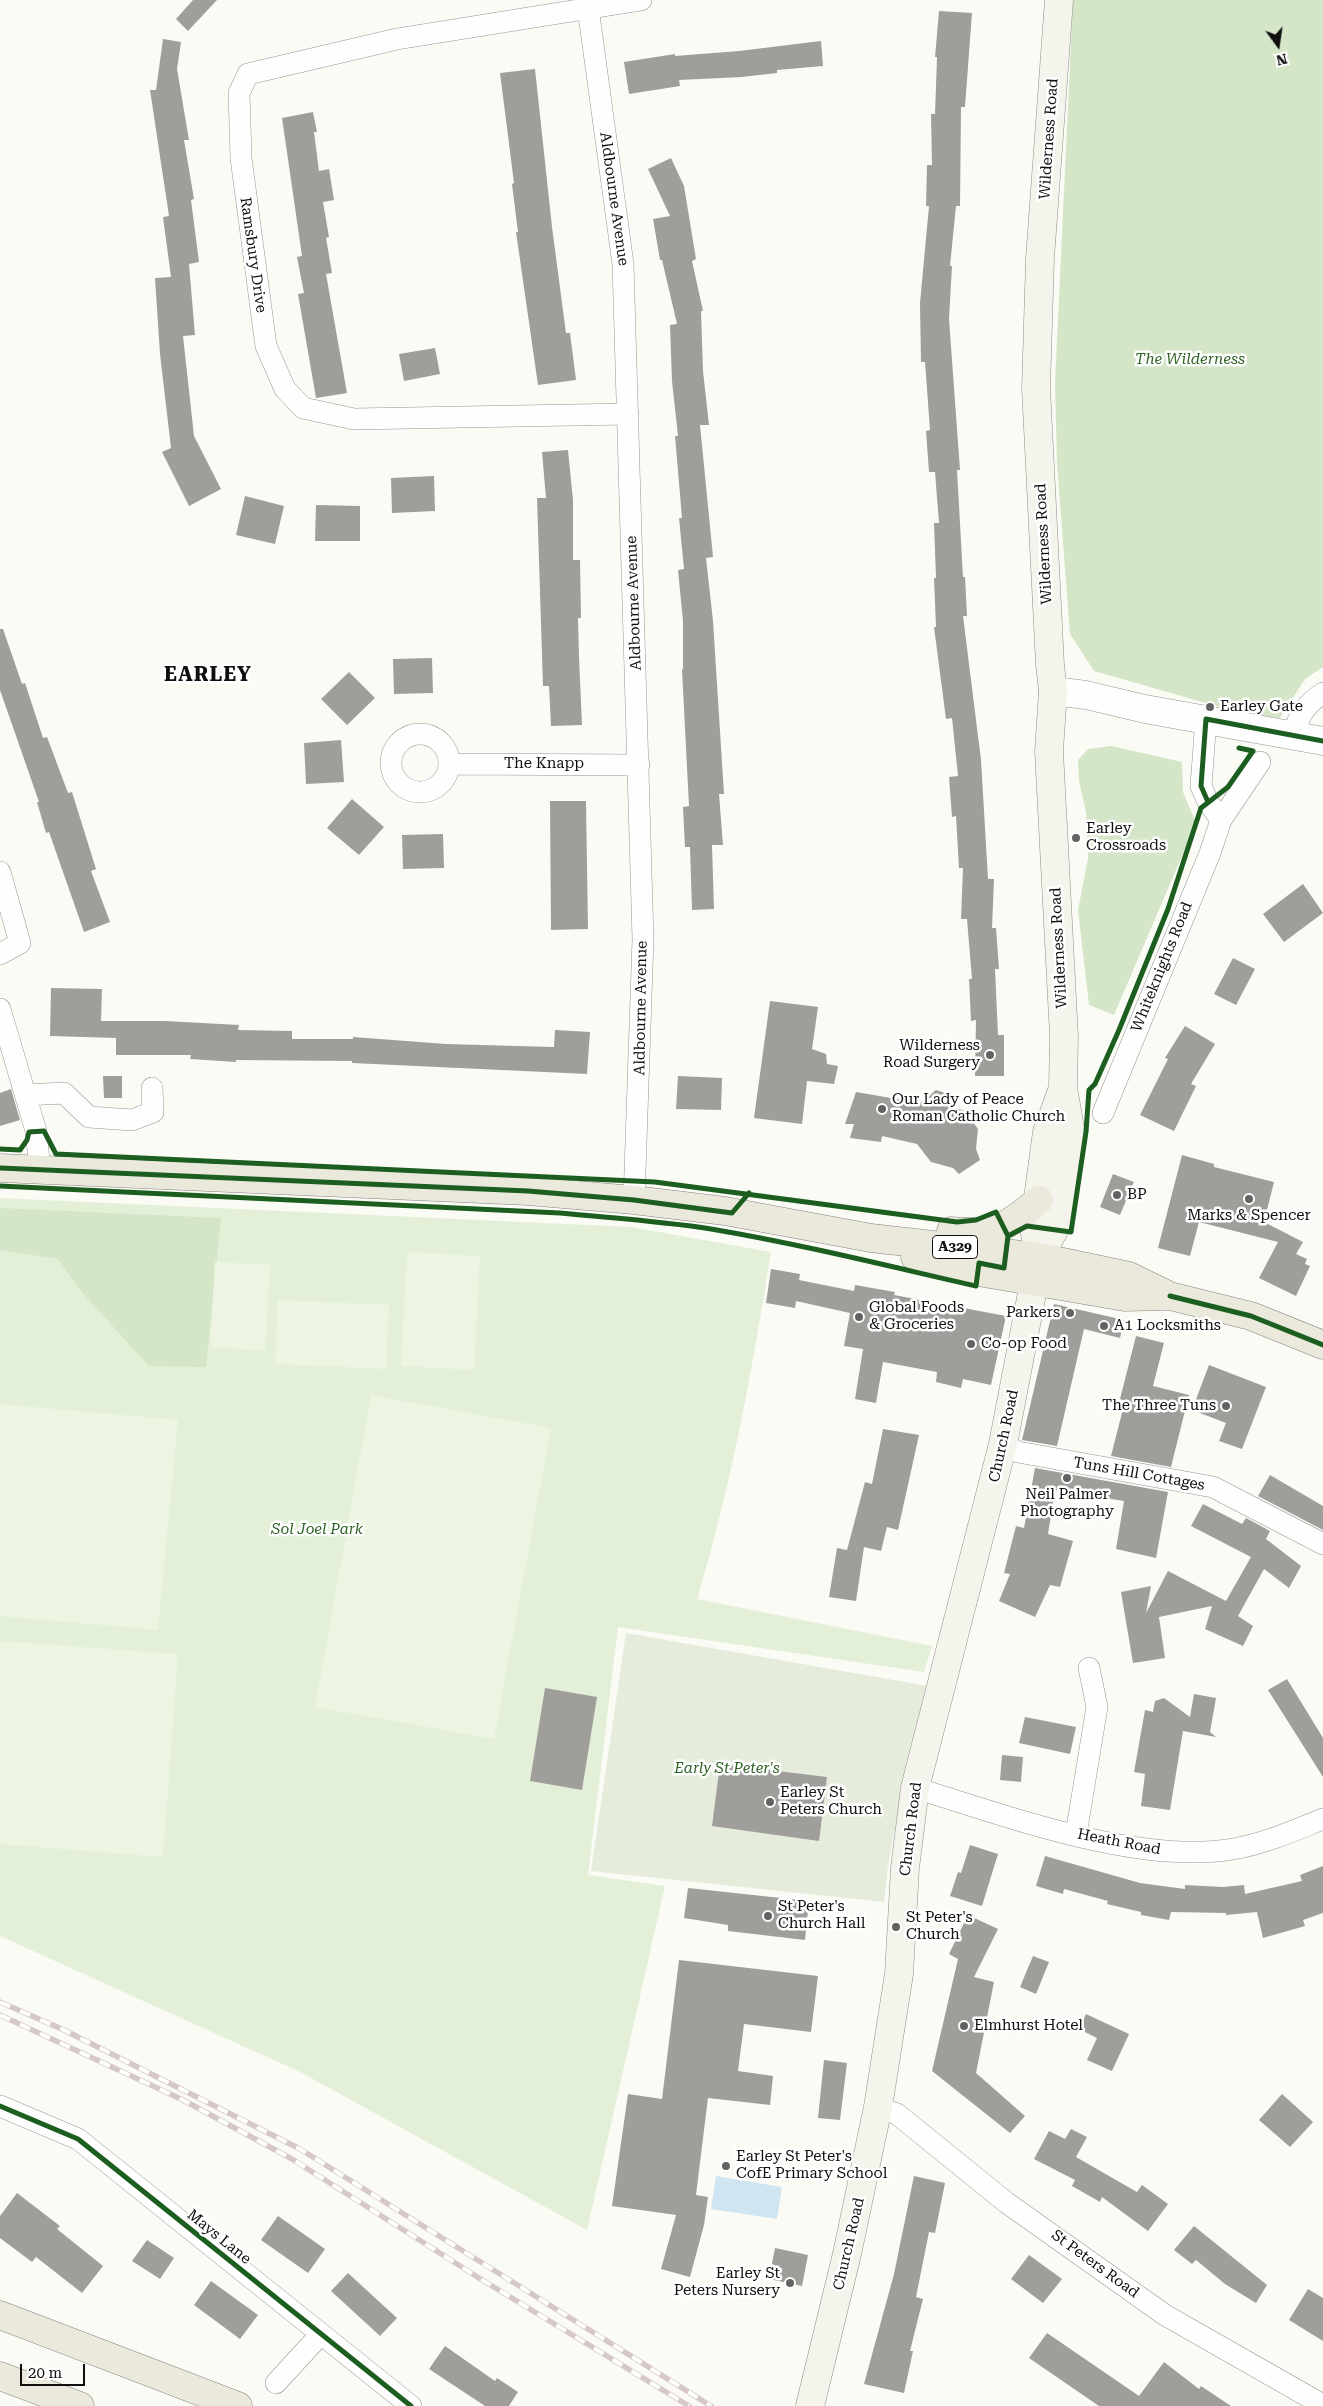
<!DOCTYPE html>
<style>
body{margin:0}
#map{position:relative;width:1323px;height:2406px;overflow:hidden;background:#fbfbf6;font-family:"Roboto Serif",serif}
canvas{display:block}
.north{position:absolute;left:1253px;top:20px;width:50px;height:50px;-webkit-text-stroke:4px #fff;paint-order:stroke;rotate:166deg;font-size:14px;font-weight:700;line-height:20px;text-align:center;color:#0f0f0f}
.north::after{content:'';display:block;margin:auto;width:18px;height:22px;background:#0f0f0f;clip-path:polygon(50% 0,100% 100%,50% 72%,0 100%)}
.scale{position:absolute;left:20px;top:2364px;width:65px;height:22px;box-sizing:border-box;border:2px solid #0f0f0f;border-top:0;padding-left:6px;font-size:15px;line-height:18px;white-space:nowrap;color:#0f0f0f;-webkit-text-stroke:4px #fff;paint-order:stroke}
</style>
<div id="map">
<canvas width="1323" height="2406"></canvas>
<div class="north">N</div>
<div class="scale">20 m</div>
</div>
<script>
const ctx = document.querySelector('canvas').getContext('2d');
ctx.lineJoin = 'round';
function fillPath(path, color) { ctx.fillStyle = color; ctx.fill(path, 'evenodd'); }
function stroke(path, color, width, dash) { ctx.strokeStyle = color; ctx.lineWidth = width; ctx.lineCap = dash ? 'butt' : 'round'; ctx.setLineDash(dash || []); ctx.stroke(path); }
function label(font, color, halo, rows, align = 'center') {
  ctx.font = font + ' "Roboto Serif",serif'; ctx.lineWidth = 5; ctx.setLineDash([]); ctx.textBaseline = 'middle'; ctx.strokeStyle = halo; ctx.fillStyle = color; for (const [text, x, y, turn = 0] of rows) {
    ctx.save(); ctx.translate(x, y); ctx.rotate((+turn || 0) * Math.PI / 180); ctx.textAlign = isNaN(turn) ? turn : align; if (halo) ctx.strokeText(text, 0, 0); ctx.fillText(text, 0, 0); ctx.restore();
  }
}
const green = new Path2D(`
 M 0,1198 L 631,1227 L 771,1252 C 752,1371 732,1484 697,1599 L 932,1646 L 924,1672 L 618,1627 L 588,1875 L 665,1886 L 587,2230 L 300,2072 L 0,1936 Z`);
const forest = new Path2D(`
 M 1073,0 L 1323,0 L 1323,667 L 1305,679 L 1280,718 L 1251,716 L 1094,671 L 1070,634 L 1057,464 L 1055,383 Z
 M 1111,746 L 1182,762 L 1183,792 L 1196,823 L 1114,1015 L 1089,1005 L 1078,910 L 1088,858 L 1086,812 L 1079,781 L 1078,760 L 1088,749 Z
 M 0,1208 L 221,1218 L 206,1367 L 149,1366 L 79,1289 L 58,1259 L 0,1250 Z`);
const cemetery = new Path2D(`
 M 626,1633 L 928,1686 L 925,1708 L 911,1745 L 888,1866 L 884,1902 L 591,1871 Z`);
const pitch = new Path2D(`
 M 407,1252 L 480,1256 L 474,1370 L 401,1366 Z
 M 215,1262 L 270,1265 L 265,1351 L 210,1347 Z
 M 278,1300 L 389,1305 L 386,1369 L 275,1364 Z
 M 371,1395 L 551,1428 L 494,1739 L 315,1707 Z
 M 0,1404 L 178,1420 L 158,1630 L 0,1616 Z
 M 0,1641 L 178,1654 L 163,1857 L 0,1844 Z`);
const water = new Path2D(`
 M 716,2176 L 782,2187 L 777,2219 L 711,2209 Z`);
const building = new Path2D(`
 M 193,0 L 217,0 L 188,31 L 176,19 Z
 M 939,11 L 972,13 L 965,107 L 961,107 L 960,206 L 956,206 L 950,266 L 952,266 L 949,319 L 960,470 L 957,470 L 963,577 L 965,577 L 967,616 L 963,616 L 981,760 L 988,879 L 994,879 L 992,928 L 996,928 L 999,969 L 995,969 L 998,1035 L 1004,1035 L 1004,1076 L 975,1076 L 976,1020 L 971,1021 L 969,979 L 972,979 L 967,919 L 961,919 L 963,868 L 959,868 L 956,816 L 952,817 L 949,777 L 958,776 L 952,718 L 946,719 L 934,627 L 936,627 L 934,578 L 936,578 L 934,523 L 939,523 L 935,472 L 929,472 L 926,431 L 930,430 L 925,362 L 921,362 L 920,303 L 929,206 L 926,206 L 927,165 L 932,165 L 931,114 L 935,114 L 937,57 L 935,57 Z
 M 163,39 L 181,42 L 177,69 L 189,140 L 184,140 L 194,199 L 191,200 L 199,262 L 189,264 L 195,335 L 183,336 L 194,436 L 221,489 L 189,506 L 162,452 L 171,448 L 160,354 L 155,278 L 171,277 L 163,217 L 169,216 L 150,90 L 156,90 Z
 M 821,41 L 823,66 L 777,70 L 777,73 L 742,77 L 679,80 L 680,86 L 629,94 L 624,62 L 675,54 L 675,56 L 739,51 Z
 M 535,69 L 552,227 L 566,333 L 570,333 L 576,380 L 538,385 L 516,232 L 518,232 L 512,184 L 514,183 L 500,73 Z
 M 313,112 L 317,132 L 314,132 L 319,171 L 329,169 L 334,200 L 323,202 L 329,237 L 326,238 L 332,273 L 326,274 L 347,393 L 316,398 L 298,294 L 304,293 L 297,257 L 302,256 L 282,118 Z
 M 671,158 L 684,186 L 696,259 L 692,261 L 703,311 L 701,311 L 703,371 L 709,425 L 700,425 L 713,557 L 706,558 L 713,621 L 724,794 L 719,794 L 723,845 L 712,845 L 714,909 L 692,910 L 690,847 L 685,847 L 683,807 L 689,806 L 682,670 L 683,669 L 683,621 L 678,570 L 684,569 L 679,518 L 682,518 L 675,436 L 678,436 L 672,381 L 670,325 L 677,324 L 662,260 L 660,260 L 653,219 L 670,216 L 648,169 Z
 M 435,348 L 440,374 L 404,381 L 399,354 Z
 M 568,450 L 573,500 L 573,560 L 580,560 L 581,618 L 578,618 L 579,657 L 582,725 L 551,726 L 549,686 L 543,686 L 537,498 L 546,498 L 542,452 Z
 M 434,476 L 435,511 L 392,513 L 391,478 Z
 M 245,496 L 284,506 L 275,544 L 236,535 Z
 M 316,505 L 360,506 L 360,541 L 315,541 Z
 M 0,629 L 3,629 L 22,684 L 25,683 L 43,738 L 47,737 L 68,793 L 72,792 L 96,869 L 91,871 L 110,922 L 84,932 L 49,832 L 46,833 L 37,802 L 39,802 L 0,690 Z
 M 432,658 L 433,693 L 394,694 L 393,659 Z
 M 349,672 L 375,698 L 347,725 L 321,699 Z
 M 341,740 L 344,782 L 306,784 L 304,743 Z
 M 352,799 L 384,827 L 359,855 L 327,828 Z
 M 550,801 L 586,801 L 588,929 L 551,930 Z
 M 443,834 L 444,868 L 403,869 L 402,835 Z
 M 1303,884 L 1323,913 L 1284,942 L 1263,914 Z
 M 1233,958 L 1255,969 L 1236,1005 L 1214,994 Z
 M 51,988 L 102,989 L 101,1021 L 165,1021 L 239,1025 L 238,1030 L 292,1031 L 292,1039 L 353,1039 L 353,1037 L 446,1044 L 554,1047 L 555,1030 L 590,1032 L 587,1074 L 352,1063 L 352,1061 L 236,1060 L 236,1062 L 190,1059 L 191,1055 L 116,1055 L 116,1038 L 50,1036 Z
 M 770,1001 L 818,1007 L 812,1049 L 826,1054 L 827,1064 L 838,1066 L 834,1084 L 807,1081 L 802,1124 L 754,1118 Z
 M 1185,1026 L 1215,1044 L 1191,1084 L 1196,1086 L 1174,1131 L 1140,1115 L 1168,1059 L 1165,1058 Z
 M 103,1076 L 122,1076 L 122,1098 L 104,1098 Z
 M 678,1076 L 722,1078 L 721,1110 L 676,1109 Z
 M 11,1089 L 20,1120 L 0,1126 L 0,1093 Z
 M 936,1090 L 955,1096 L 956,1108 L 965,1111 L 978,1129 L 976,1149 L 980,1160 L 959,1174 L 953,1168 L 931,1162 L 917,1144 L 882,1136 L 881,1142 L 850,1138 L 854,1124 L 845,1124 L 856,1092 L 920,1103 Z
 M 1182,1155 L 1214,1164 L 1214,1167 L 1274,1182 L 1264,1222 L 1303,1242 L 1296,1254 L 1307,1259 L 1305,1264 L 1310,1266 L 1296,1296 L 1259,1278 L 1278,1242 L 1199,1222 L 1190,1256 L 1158,1248 Z
 M 1113,1174 L 1134,1182 L 1120,1215 L 1100,1207 Z
 M 771,1269 L 800,1274 L 799,1280 L 854,1291 L 855,1285 L 895,1292 L 894,1295 L 1006,1316 L 991,1385 L 963,1379 L 961,1388 L 936,1382 L 937,1372 L 883,1362 L 876,1403 L 855,1399 L 863,1349 L 844,1346 L 850,1313 L 796,1301 L 795,1308 L 766,1303 Z
 M 1054,1304 L 1124,1320 L 1120,1338 L 1084,1329 L 1057,1446 L 1022,1440 Z
 M 1136,1336 L 1164,1343 L 1153,1386 L 1189,1395 L 1171,1467 L 1111,1456 L 1125,1401 L 1120,1399 Z
 M 1209,1365 L 1266,1387 L 1242,1449 L 1219,1441 L 1226,1423 L 1192,1410 Z
 M 883,1429 L 919,1435 L 898,1530 L 887,1527 L 881,1551 L 864,1547 L 856,1601 L 829,1597 L 837,1548 L 847,1550 L 865,1482 L 872,1484 Z
 M 1035,1468 L 1168,1492 L 1156,1558 L 1116,1549 L 1124,1501 L 1055,1490 L 1048,1534 L 1073,1541 L 1060,1587 L 1050,1585 L 1035,1617 L 999,1601 L 1010,1574 L 1004,1573 L 1016,1526 L 1024,1528 Z
 M 1270,1475 L 1323,1506 L 1323,1530 L 1258,1496 Z
 M 1203,1504 L 1242,1524 L 1246,1518 L 1270,1531 L 1266,1539 L 1301,1566 L 1289,1588 L 1264,1569 L 1238,1616 L 1253,1626 L 1243,1646 L 1205,1629 L 1212,1606 L 1159,1617 L 1165,1658 L 1133,1663 L 1121,1592 L 1151,1586 L 1146,1613 L 1168,1571 L 1226,1601 L 1251,1557 L 1191,1526 Z
 M 1287,1679 L 1323,1738 L 1323,1777 L 1268,1690 Z
 M 545,1688 L 597,1697 L 582,1790 L 530,1781 Z
 M 1194,1694 L 1216,1698 L 1210,1732 L 1216,1737 L 1183,1731 L 1170,1810 L 1141,1806 L 1145,1774 L 1134,1772 L 1145,1710 L 1153,1712 L 1155,1701 L 1164,1698 L 1190,1717 Z
 M 1025,1717 L 1076,1727 L 1070,1754 L 1019,1743 Z
 M 1002,1755 L 1023,1757 L 1021,1782 L 1000,1780 Z
 M 720,1764 L 827,1777 L 819,1841 L 712,1826 Z
 M 970,1845 L 998,1854 L 982,1906 L 950,1896 L 958,1872 L 961,1873 Z
 M 1045,1856 L 1140,1883 L 1185,1889 L 1185,1885 L 1223,1887 L 1244,1885 L 1245,1894 L 1302,1881 L 1300,1875 L 1323,1866 L 1323,1913 L 1303,1920 L 1305,1926 L 1263,1938 L 1257,1912 L 1226,1915 L 1226,1913 L 1171,1912 L 1169,1920 L 1141,1915 L 1141,1912 L 1107,1904 L 1108,1901 L 1064,1889 L 1063,1894 L 1036,1886 Z
 M 688,1888 L 809,1901 L 805,1940 L 728,1931 L 728,1925 L 684,1918 Z
 M 968,1915 L 998,1929 L 974,1977 L 994,1982 L 976,2073 L 1025,2116 L 1010,2133 L 932,2071 L 958,1959 L 949,1954 Z
 M 1033,1956 L 1049,1962 L 1036,1994 L 1020,1987 Z
 M 679,1960 L 818,1976 L 811,2032 L 744,2024 L 738,2071 L 773,2076 L 770,2105 L 708,2098 L 696,2195 L 708,2197 L 704,2225 L 690,2277 L 661,2269 L 676,2215 L 612,2206 L 628,2094 L 662,2099 Z
 M 1086,2014 L 1129,2034 L 1112,2071 L 1087,2060 L 1097,2038 L 1079,2029 Z
 M 824,2060 L 847,2063 L 840,2120 L 818,2118 Z
 M 1282,2094 L 1313,2122 L 1290,2147 L 1259,2120 Z
 M 1071,2129 L 1087,2137 L 1076,2157 L 1137,2192 L 1142,2185 L 1168,2204 L 1148,2231 L 1102,2197 L 1100,2202 L 1072,2186 L 1075,2180 L 1034,2159 L 1049,2131 L 1065,2139 Z
 M 914,2176 L 945,2183 L 935,2233 L 929,2232 L 916,2297 L 923,2299 L 910,2351 L 913,2351 L 904,2393 L 864,2384 L 894,2274 Z
 M 17,2193 L 60,2226 L 57,2229 L 103,2266 L 82,2293 L 36,2257 L 32,2262 L 0,2238 L 0,2216 Z
 M 278,2216 L 325,2249 L 308,2273 L 261,2240 Z
 M 1194,2226 L 1267,2285 L 1256,2303 L 1225,2284 L 1196,2260 L 1192,2264 L 1174,2250 Z
 M 147,2240 L 174,2258 L 160,2279 L 132,2261 Z
 M 775,2248 L 808,2255 L 802,2286 L 769,2279 Z
 M 1029,2255 L 1062,2279 L 1043,2303 L 1011,2279 Z
 M 348,2273 L 397,2318 L 380,2336 L 331,2291 Z
 M 211,2281 L 258,2315 L 240,2339 L 194,2305 Z
 M 1308,2289 L 1323,2298 L 1323,2341 L 1289,2320 Z
 M 1047,2333 L 1139,2396 L 1164,2362 L 1199,2389 L 1201,2386 L 1231,2406 L 1099,2406 L 1029,2358 Z
 M 445,2346 L 495,2381 L 497,2378 L 518,2392 L 509,2406 L 485,2406 L 429,2369 Z`);
const minor = new Path2D(`
 M 588,8 L 623,264 L 643,939 L 634,1200
 M 628,414 L 354,419 L 303,408 L 285,389 L 266,346 L 241,158 L 239,93 L 248,74 L 397,39 L 641,0
 M 1206,719 L 1201,786 L 1208,802 L 1221,820
 M391 763a29 29 0 1 1 58 0a29 29 0 1 1-58 0Z
 M 1293,734 C 1299,715 1307,703 1323,693
 M 449,764 L 639,765
 M 0,872 L 20,943 L 0,954
 M 0,1009 L 36,1131 L 40,1170
 M 26,1095 L 64,1093 L 89,1117 L 132,1120 L 153,1112 L 152,1088
 M 1103,1113 L 1210,853 L 1221,820 L 1260,762
 M 1003,1444 L 1018,1452 L 1213,1487 L 1323,1544
 M 915,1788 C 1008,1816 1137,1865 1233,1849 C 1264,1844 1295,1830 1323,1819
 M 1076,1834 L 1097,1707 L 1089,1668
 M 0,2106 L 78,2139 L 411,2406
 M 878,2107 L 897,2114 L 1007,2203 L 1165,2315 L 1323,2405
 M 276,2383 L 320,2335`);
const tertiary = new Path2D(`
 M 1053,691 L 1086,695 L 1145,709 L 1323,741`);
const secondary = new Path2D(`
 M 1039,1257 L 1054,1230 L 1059,1212 L 1070,1128 L 1063,1088 L 1064,1037 L 1049,751 L 1053,691 L 1050,665 L 1036,388 L 1040,258 L 1059,0
 M 810,2406 L 847,2254 L 878,2107 L 899,1974 L 905,1868 L 915,1788 L 1003,1444 L 1039,1257 L 1034,1228 L 1047,1132 L 1063,1088`);
const primary = new Path2D(`
 M 0,1168 L 528,1191 L 634,1200 L 725,1211 L 871,1238 L 1039,1257 L 1129,1276 L 1170,1296 L 1251,1316 L 1323,1345
 M 951,1231 C 994,1235 1006,1228 1039,1200
 M 915,1257 L 961,1269 L 1125,1297 L 1166,1296
 M 0,2315 L 238,2406
 M 0,2376 L 80,2406`);
const rail = new Path2D(`
 M 0,2002 L 64,2030 L 300,2149 L 711,2406
 M 0,2015 L 183,2100 L 292,2159 L 479,2278 L 689,2406`);
const cycleway = new Path2D(`
 M 1208,802 L 1201,786 L 1206,719 L 1323,741
 M 0,1149 L 20,1150 L 27,1140 L 29,1132 L 44,1131 L 56,1154 L 655,1182 L 957,1222 L 976,1220 L 996,1212 L 1008,1236 L 1004,1268 L 979,1263 L 976,1286 C 888,1266 800,1244 711,1229 C 661,1221 610,1218 560,1213 L 0,1186
 M 0,1168 L 528,1191 L 634,1200 L 732,1213 L 749,1193
 M 1008,1236 L 1027,1226 L 1071,1232 L 1086,1132 L 1089,1090 L 1095,1084 L 1119,1030 L 1168,909 L 1201,808 L 1228,787 L 1253,751 L 1239,748
 M 1170,1296 L 1251,1316 L 1323,1345
 M 0,2106 L 78,2139 L 411,2406`);
const markers = [
 [1210,707,5,"#626260"],
 [1076,838,5,"#626260"],
 [990,1055,5,"#626260"],
 [882,1109,5,"#626260"],
 [1117,1195,5,"#626260"],
 [1249,1199,5,"#626260"],
 [1070,1313,5,"#626260"],
 [859,1317,5,"#626260"],
 [1104,1326,5,"#626260"],
 [971,1344,5,"#626260"],
 [1226,1406,5,"#626260"],
 [1067,1478,5,"#626260"],
 [770,1802,5,"#626260"],
 [768,1916,5,"#626260"],
 [896,1927,5,"#626260"],
 [964,2026,5,"#626260"],
 [726,2166,5,"#626260"],
 [790,2283,5,"#626260"]
];
const shields = [
 [955,1247,45]
];
const shieldNames = [
 ["A329",955,1247]
];
const streetNames = [
 ["Wilderness Road",1049,139,-86],
 ["Aldbourne Avenue",614,199,82],
 ["Ramsbury Drive",253,255,82],
 ["Wilderness Road",1044,544,-93],
 ["Aldbourne Avenue",634,603,-92],
 ["The Knapp",544,764],
 ["Wilderness Road",1059,948,-93],
 ["Whiteknights Road",1162,967,-68],
 ["Aldbourne Avenue",641,1008,-89],
 ["Church Road",1004,1436,-78],
 ["Tuns Hill Cottages",1139,1474,10],
 ["Church Road",911,1829,-83],
 ["Heath Road",1119,1842,11],
 ["Mays Lane",219,2237,39],
 ["Church Road",849,2244,-77],
 ["St Peters Road",1095,2264,36]
];
const parkNames = [
 ["The Wilderness",1190,360],
 ["Sol Joel Park",317,1530],
 ["Early St Peter's",727,1769]
];
const poiNames = [
 ["Earley Gate",1220,707],
 ["Earley",1086,829],
 ["Crossroads",1086,846],
 ["Wilderness",980,1046,"right"],
 ["Road Surgery",980,1063,"right"],
 ["Our Lady of Peace",892,1100],
 ["Roman Catholic Church",892,1117],
 ["BP",1127,1195],
 ["Marks & Spencer",1249,1216,"center"],
 ["Global Foods",869,1308],
 ["& Groceries",869,1325],
 ["Parkers",1060,1313,"right"],
 ["A1 Locksmiths",1114,1326],
 ["Co-op Food",981,1344],
 ["The Three Tuns",1216,1406,"right"],
 ["Neil Palmer",1067,1495,"center"],
 ["Photography",1067,1512,"center"],
 ["Earley St",780,1793],
 ["Peters Church",780,1810],
 ["St Peter's",778,1907],
 ["Church Hall",778,1924],
 ["St Peter's",906,1918],
 ["Church",906,1935],
 ["Elmhurst Hotel",974,2026],
 ["Earley St Peter's",736,2157],
 ["CofE Primary School",736,2174],
 ["Earley St",780,2274,"right"],
 ["Peters Nursery",780,2291,"right"]
];
const districtNames = [
 ["EARLEY",208,675]
];
fillPath(green, '#e4efd8');
fillPath(forest, '#d4e6c7');
fillPath(cemetery, '#e6ecdb');
fillPath(pitch, '#edf4e1');
fillPath(water, '#cfe5f2');
fillPath(building, '#9f9e9b');
stroke(minor, '#959593', 22);
stroke(tertiary, '#959593', 29);
stroke(secondary, '#8c8c8a', 29);
stroke(primary, '#838380', 29);
stroke(minor, '#fefefe', 21);
stroke(tertiary, '#fefefe', 28);
stroke(secondary, '#f4f4ec', 28);
stroke(primary, '#ebe8dc', 28);
stroke(rail, '#d6c8c7', 5.5);
stroke(rail, '#fff', 4, [11]);
stroke(cycleway, '#1b5e20', 5);
for (const [x, y, r, color] of markers) { const dot = new Path2D(); dot.arc(x, y, r, 0, 2 * Math.PI); ctx.fillStyle = color; ctx.fill(dot); stroke(dot, '#fff', 2); }
for (const [x, y, w] of shields) { const box = new Path2D(); box.roundRect(x - w / 2, y - 11.5, w, 23, 4); ctx.fillStyle = '#fff'; ctx.fill(box); stroke(box, '#0f0f0f', 1); }
label('bold 14px', '#0f0f0f', null, shieldNames);
label('15px', '#0f0f0f', '#fff', streetNames);
label('italic 15px', '#2f6225', '#fff', parkNames);
label('15px', '#0f0f0f', '#fff', poiNames, 'left');
ctx.letterSpacing = '1px';
label('bold 20px', '#0f0f0f', '#fff', districtNames);
ctx.letterSpacing = '0px';
</script>
